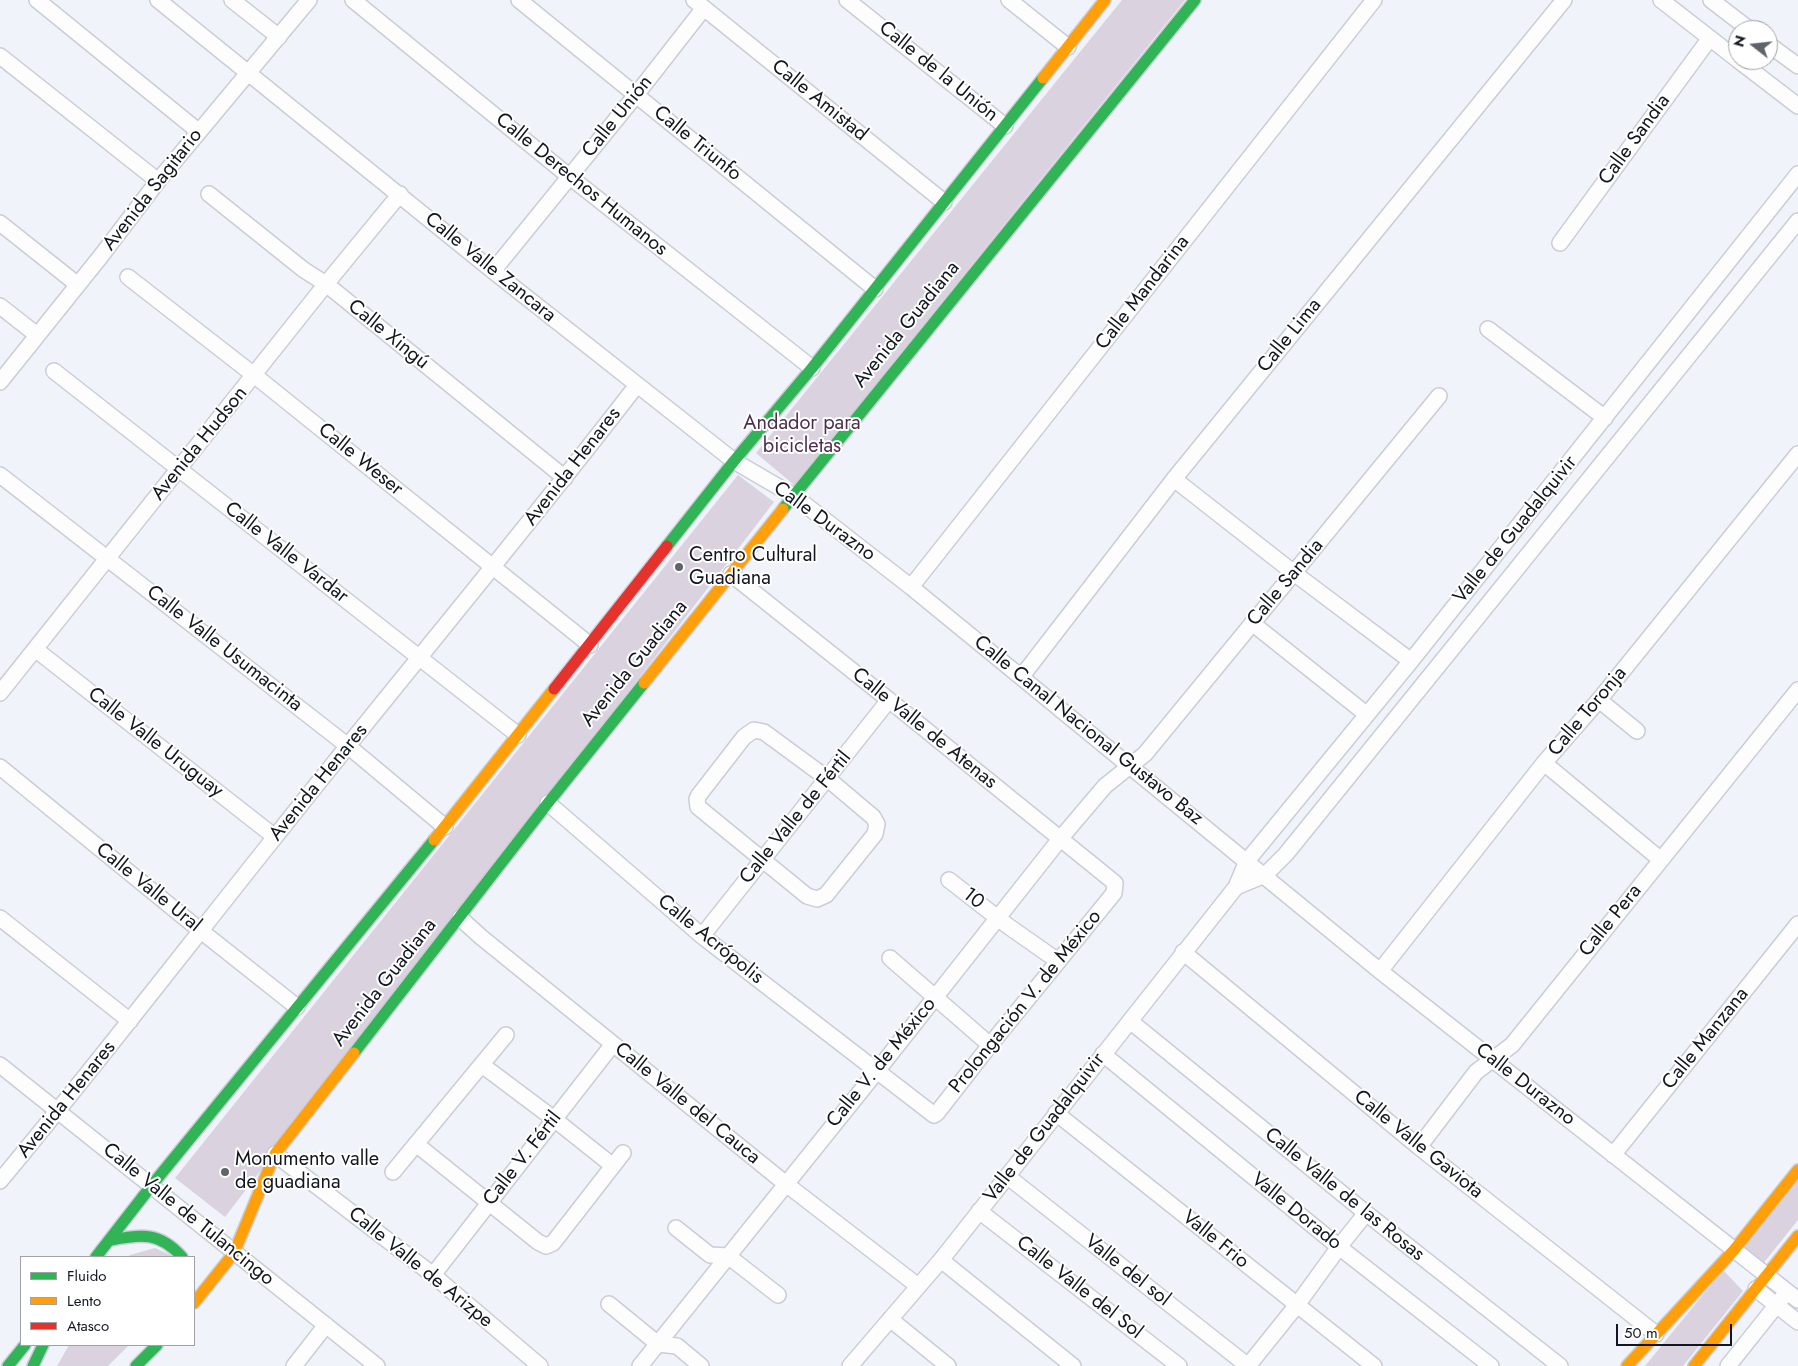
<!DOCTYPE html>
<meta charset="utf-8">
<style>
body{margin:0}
#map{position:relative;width:1798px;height:1366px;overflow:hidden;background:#f0f3fa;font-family:Jost,sans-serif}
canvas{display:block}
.legend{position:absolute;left:20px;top:1256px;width:175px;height:90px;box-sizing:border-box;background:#fff;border:1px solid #a0a2a6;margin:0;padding:6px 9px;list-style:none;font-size:15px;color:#111620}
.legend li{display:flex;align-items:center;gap:10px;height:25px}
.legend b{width:25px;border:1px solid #a0a2a6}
.north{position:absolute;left:1728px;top:20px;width:50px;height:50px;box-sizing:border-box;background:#fff;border:1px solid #a0a2a6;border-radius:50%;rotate:286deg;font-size:14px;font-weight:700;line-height:20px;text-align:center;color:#111620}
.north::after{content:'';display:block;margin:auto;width:18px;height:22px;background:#5f636c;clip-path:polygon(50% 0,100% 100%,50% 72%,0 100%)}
.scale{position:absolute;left:1616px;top:1324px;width:116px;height:22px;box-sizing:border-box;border:2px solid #111620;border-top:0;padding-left:6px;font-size:15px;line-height:18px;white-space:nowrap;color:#111620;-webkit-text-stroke:4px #fff;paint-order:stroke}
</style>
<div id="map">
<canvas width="1798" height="1366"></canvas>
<ul class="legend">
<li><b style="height:6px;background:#30b455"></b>Fluido</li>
<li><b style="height:6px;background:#ff9f0a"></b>Lento</li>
<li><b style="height:6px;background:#e5322d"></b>Atasco</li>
</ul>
<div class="north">N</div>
<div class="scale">50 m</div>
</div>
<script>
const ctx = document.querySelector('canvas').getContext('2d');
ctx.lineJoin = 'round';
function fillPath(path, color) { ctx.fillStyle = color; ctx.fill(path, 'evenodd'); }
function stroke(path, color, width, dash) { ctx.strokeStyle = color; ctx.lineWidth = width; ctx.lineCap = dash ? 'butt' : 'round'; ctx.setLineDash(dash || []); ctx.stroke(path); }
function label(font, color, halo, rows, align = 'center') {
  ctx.font = font + ' Jost,sans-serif'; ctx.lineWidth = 4; ctx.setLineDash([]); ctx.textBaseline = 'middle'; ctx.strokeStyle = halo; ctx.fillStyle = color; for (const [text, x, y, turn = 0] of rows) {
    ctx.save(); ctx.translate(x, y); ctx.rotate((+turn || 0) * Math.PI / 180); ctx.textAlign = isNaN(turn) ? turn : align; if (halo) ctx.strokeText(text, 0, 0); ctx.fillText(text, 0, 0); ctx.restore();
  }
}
const green = new Path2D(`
 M 1122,0 L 1185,0 L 794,485 L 756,453 Z
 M 738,475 L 774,502 L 225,1217 L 175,1178 Z
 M 1798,1173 L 1798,1220 L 1762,1265 L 1739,1246 Z
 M 155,1248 L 175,1257 L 128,1257 L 130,1255 Z
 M 1723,1270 L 1743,1291 L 1683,1366 L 1645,1366 Z
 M 69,1345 L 129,1345 L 108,1366 L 57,1366 Z`);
const street = new Path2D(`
 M 37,0 L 198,131
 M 158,0 L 493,271 L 734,461 L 794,496 L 911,587 L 1380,971 L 1798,1300
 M 232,0 L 279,37
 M 353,0 L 570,177 L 812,368
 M 519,0 L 875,289
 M 694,0 L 944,202
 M 847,0 L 1005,126
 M 1009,0 L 1068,47
 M 1661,0 L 1738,60
 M 1711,0 L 1750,30
 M 1768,44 L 1798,66
 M 0,56 L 158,181
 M 1738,60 L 1798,106
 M 209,194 L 304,270 L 326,284 L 565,478
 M 0,223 L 78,285
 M 1560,243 L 1710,38
 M 493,271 L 636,95 L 704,8
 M 128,277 L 254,375 L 590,645
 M 0,306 L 37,335
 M 1488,329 L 1605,418
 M 54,371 L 518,735
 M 0,382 L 101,256 L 158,181 L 309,0
 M 0,475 L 348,746 L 445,827
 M 1174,479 L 1294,573 L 1411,661
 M 911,587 L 1374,0
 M 1252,623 L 1366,714
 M 35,649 L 275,837
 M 1022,676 L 1174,479 L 1564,0
 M 0,693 L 326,284 L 400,194
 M 1599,700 L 1637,731
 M 754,730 L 764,732 L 828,779 L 873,817 L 877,824 L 875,834 L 826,895 L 817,899 L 807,896 L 698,807 L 697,799 L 699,795 L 744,737 Z
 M 1544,763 L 1661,860
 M 0,767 L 201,931 L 297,1007
 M 548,803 L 702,936 L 934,1115 L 937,1113 L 990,1045 L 1114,893 L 1115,883 L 889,700 L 731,574
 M 949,880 L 1008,926 L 1058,961
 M 1236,887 L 1265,875 L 1286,854 L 1798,221
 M 0,918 L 130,1021
 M 460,918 L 481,937 L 786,1184 L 918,1286
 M 702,936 L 889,700
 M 1183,952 L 1419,1147 L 1656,1334
 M 890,958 L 990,1045
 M 1380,971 L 1544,763 L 1599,700 L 1798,454
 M 1130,1021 L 1366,1213 L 1560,1366
 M 1103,1054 L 1339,1247 L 1491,1366
 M 0,1065 L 377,1366
 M 482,1065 L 554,1119 L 613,1166
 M 1056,1113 L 1374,1366
 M 416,1144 L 538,1242 L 546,1246 L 553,1243 L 623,1153
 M 1419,1147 L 1476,1072 L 1512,1045 L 1798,690
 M 275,1154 L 433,1275 L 540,1366
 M 1613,1155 L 1798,924
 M 393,1172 L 506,1035
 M 1007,1176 L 1248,1366
 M 0,1181 C 94,1068 184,951 275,837 C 395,685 519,538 637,385
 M 979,1211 L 1179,1366
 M 676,1228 L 710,1255 L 728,1256 L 778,1295
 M 941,1260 L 1073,1366
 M 433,1275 L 613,1044
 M 1756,1289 L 1798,1322
 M 609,1304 L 658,1344 L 677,1346 L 701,1366
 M 890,1319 L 948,1366
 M 294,1366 L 326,1325
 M 640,1366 L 877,1071 L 1060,839 L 1105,786 L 1145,754 L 1439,396
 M 850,1366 L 941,1260 L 1236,887 L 1247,861 L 1411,661 L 1798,174
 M 1248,1366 L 1297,1305 L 1339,1247 L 1366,1213
 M 1728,1366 L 1787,1292`);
const fast = new Path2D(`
 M 783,509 L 1195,0
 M 667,546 L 734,461 L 812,368 L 1043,78
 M 354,1053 L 548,803 L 644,683
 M 111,1240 C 142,1234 160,1232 182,1257
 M 96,1257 L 152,1185 L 434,840
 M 8,1366 L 25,1345
 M 33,1366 L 43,1345
 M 136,1366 L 157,1345`);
const slow = new Path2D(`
 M 1043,78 L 1105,0
 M 644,683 L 783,509
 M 434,840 L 554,689
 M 194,1303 L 234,1253 L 275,1154 L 354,1053
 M 1627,1366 L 1734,1250 L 1798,1170
 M 1694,1366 L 1798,1236`);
const jam = new Path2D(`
 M 554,689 L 667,546`);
const markers = [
 [679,567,5,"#5f636c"],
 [225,1172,5,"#5f636c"]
];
const streetNames = [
 ["Calle de la Unión",938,72,39],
 ["Calle Amistad",819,101,39],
 ["Calle Unión",618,117,-51],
 ["Calle Sandia",1635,140,-54],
 ["Calle Triunfo",697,144,39],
 ["Calle Derechos Humanos",581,185,39],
 ["Avenida Sagitario",153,190,-52],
 ["Calle Valle Zancara",490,268,39],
 ["Calle Mandarina",1143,293,-52],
 ["Avenida Guadiana",907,325,-51],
 ["Calle Xingú",388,335,39],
 ["Calle Lima",1290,336,-51],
 ["Avenida Hudson",200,444,-51],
 ["Calle Weser",360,460,39],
 ["Avenida Henares",573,467,-52],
 ["Calle Durazno",824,522,36],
 ["Valle de Guadalquivir",1516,530,-51],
 ["Calle Valle Vardar",286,553,38],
 ["Calle Sandia",1286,583,-50],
 ["Calle Valle Usumacinta",224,649,38],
 ["Avenida Guadiana",635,664,-51],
 ["Calle Toronja",1588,712,-50],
 ["Calle Valle de Atenas",924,729,39],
 ["Calle Canal Nacional Gustavo Baz",1088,731,39],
 ["Calle Valle Uruguay",155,743,38],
 ["Avenida Henares",319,783,-51],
 ["Calle Valle de Fértil",796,818,-51],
 ["Calle Valle Ural",148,888,39],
 ["10",973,899,39],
 ["Calle Pera",1611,921,-51],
 ["Calle Acrópolis",710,940,39],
 ["Avenida Guadiana",385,983,-52],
 ["Prolongación V. de México",1026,1002,-51],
 ["Calle Manzana",1706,1039,-51],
 ["Calle V. de México",882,1063,-51],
 ["Calle Durazno",1525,1085,38],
 ["Avenida Henares",67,1100,-51],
 ["Calle Valle del Cauca",687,1104,39],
 ["Valle de Guadalquivir",1045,1128,-52],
 ["Calle Valle Gaviota",1418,1145,39],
 ["Calle V. Fértil",523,1159,-52],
 ["Calle Valle de las Rosas",1344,1195,39],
 ["Valle Dorado",1296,1212,39],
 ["Calle Valle de Tulancingo",188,1215,39],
 ["Valle Frio",1215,1240,39],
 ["Calle Valle de Arizpe",420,1268,39],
 ["Valle del sol",1127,1271,38],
 ["Calle Valle del Sol",1079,1288,38]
];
const parkNames = [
 ["Andador para",802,424],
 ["bicicletas",802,447]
];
const poiNames = [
 ["Centro Cultural",689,556],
 ["Guadiana",689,579],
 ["Monumento valle",235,1160],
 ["de guadiana",235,1183]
];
fillPath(green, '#dbd2e0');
stroke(street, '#c9cdd6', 18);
stroke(fast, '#c9cdd6', 14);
stroke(slow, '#c9cdd6', 14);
stroke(jam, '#c9cdd6', 14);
stroke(street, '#fdfdfe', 15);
stroke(fast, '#30b455', 11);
stroke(slow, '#ff9f0a', 11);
stroke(jam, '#e5322d', 11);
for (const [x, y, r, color] of markers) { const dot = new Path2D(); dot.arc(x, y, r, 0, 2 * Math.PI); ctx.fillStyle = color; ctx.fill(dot); stroke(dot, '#fff', 2); }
label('20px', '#111620', '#fff', streetNames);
label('20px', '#4d2d50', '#fff', parkNames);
label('20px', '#111620', '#fff', poiNames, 'left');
</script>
